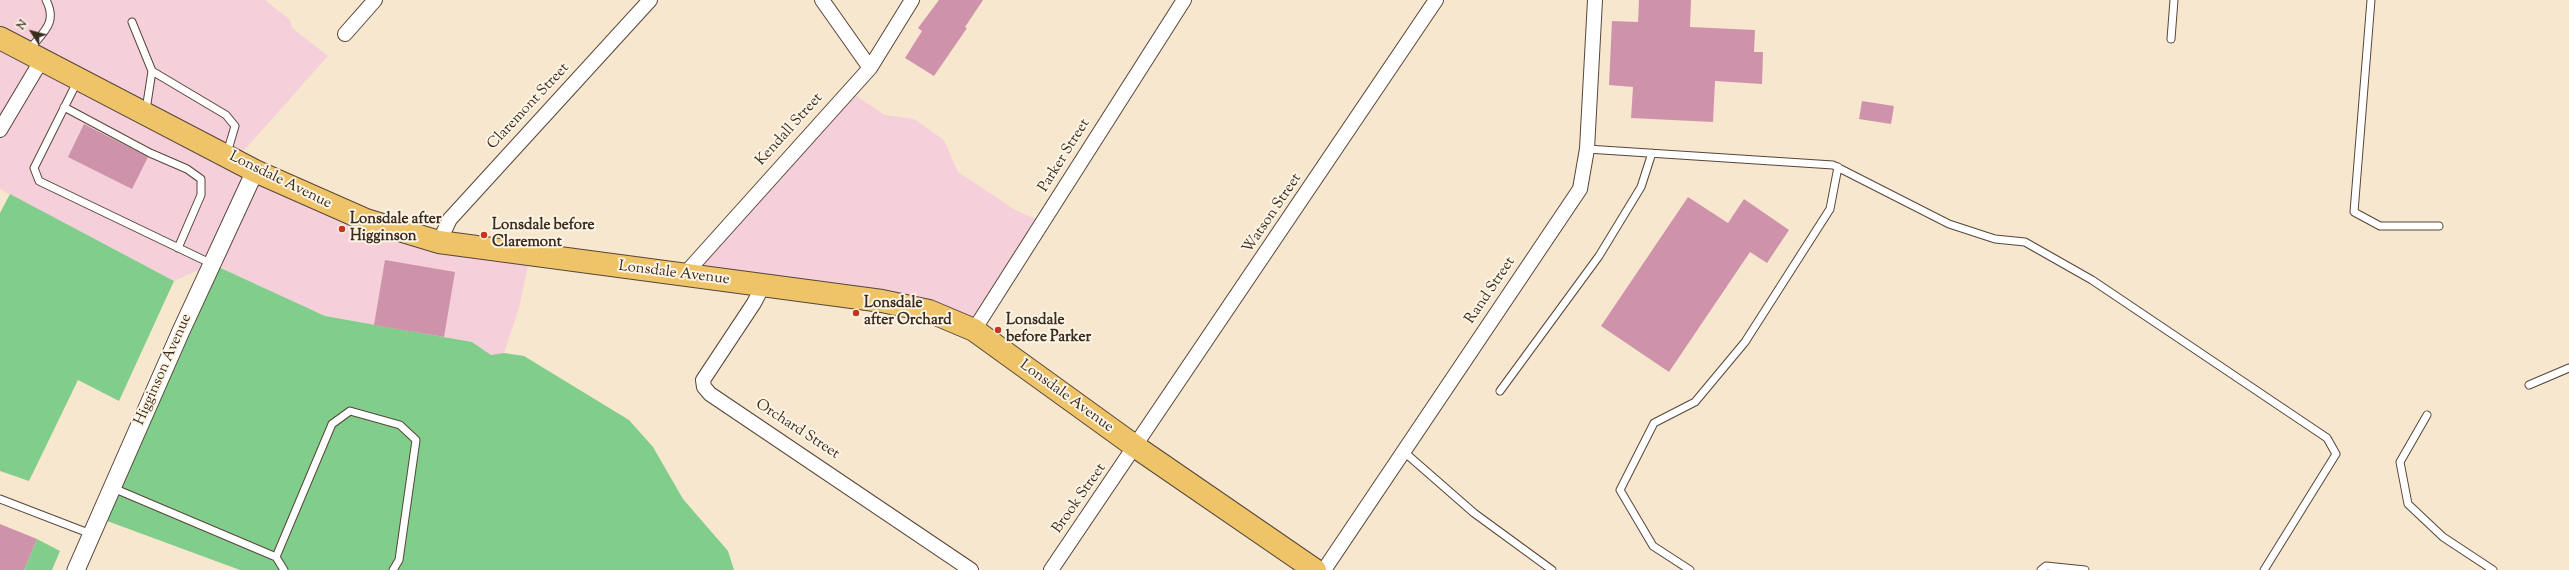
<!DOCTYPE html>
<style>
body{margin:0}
#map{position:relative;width:2569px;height:570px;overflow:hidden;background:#f7e7cf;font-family:"Sorts Mill Goudy",serif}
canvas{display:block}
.north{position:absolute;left:12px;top:12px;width:40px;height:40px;-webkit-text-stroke:3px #fcf5e5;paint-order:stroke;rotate:306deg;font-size:11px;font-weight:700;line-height:16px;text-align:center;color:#3b2a1e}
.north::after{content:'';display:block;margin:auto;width:14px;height:18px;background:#3b2a1e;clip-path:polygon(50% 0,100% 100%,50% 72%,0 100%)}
</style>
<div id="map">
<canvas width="2569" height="570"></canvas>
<div class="north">N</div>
</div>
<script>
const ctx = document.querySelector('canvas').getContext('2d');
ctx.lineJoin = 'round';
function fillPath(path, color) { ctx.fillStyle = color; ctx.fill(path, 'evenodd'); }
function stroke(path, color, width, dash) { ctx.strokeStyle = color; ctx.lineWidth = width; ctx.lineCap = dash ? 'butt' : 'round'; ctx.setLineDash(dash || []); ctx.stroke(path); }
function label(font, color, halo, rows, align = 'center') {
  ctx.font = font + ' "Sorts Mill Goudy",serif'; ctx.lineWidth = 4; ctx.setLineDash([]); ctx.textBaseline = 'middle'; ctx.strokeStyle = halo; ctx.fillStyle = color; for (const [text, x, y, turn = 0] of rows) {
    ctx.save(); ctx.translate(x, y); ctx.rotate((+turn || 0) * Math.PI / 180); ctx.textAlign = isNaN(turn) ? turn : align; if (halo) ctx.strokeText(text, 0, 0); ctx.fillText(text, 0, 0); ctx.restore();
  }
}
const built = new Path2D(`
 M 0,0 L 265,0 L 290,20 L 292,28 L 328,56 L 239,156 L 281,182 L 529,261 L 519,308 L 504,353 L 491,355 L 472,342 L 325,316 L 212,264 L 174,281 L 0,189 Z
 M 855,95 L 885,115 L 914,119 L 944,140 L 958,172 L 1017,211 L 1045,223 L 983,325 L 690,268 Z`);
const green = new Path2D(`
 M 10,194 L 174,281 L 119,401 L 78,380 L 29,481 L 0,471 L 0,213 Z
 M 212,264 L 325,316 L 472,342 L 491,355 L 504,353 L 524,356 L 629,420 L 653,447 L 683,499 L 728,551 L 734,570 L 240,570 L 99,518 Z
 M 37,539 L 60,551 L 52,570 L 24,570 Z`);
const building = new Path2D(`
 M 939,0 L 983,0 L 965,27 L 967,28 L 934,76 L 905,58 L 922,31 L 918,28 Z
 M 1639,0 L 1691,0 L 1690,27 L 1755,30 L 1754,52 L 1763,52 L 1762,84 L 1715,81 L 1713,122 L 1631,118 L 1633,87 L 1609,85 L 1612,21 L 1638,22 Z
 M 1862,101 L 1894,106 L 1891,124 L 1859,119 Z
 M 84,124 L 148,157 L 132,189 L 68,157 Z
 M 1688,197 L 1728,223 L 1744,199 L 1789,230 L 1767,263 L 1750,252 L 1669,372 L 1601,326 Z
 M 385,260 L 455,272 L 444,337 L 374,325 Z
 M 0,524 L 37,539 L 24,570 L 0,570 Z`);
const service = new Path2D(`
 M 2371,0 L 2354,212 L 2380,226 L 2439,226
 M 132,22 L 152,71 L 146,110
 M 2171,39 L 2174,0
 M 29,50 C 43,32 58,23 46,0
 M 152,71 L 226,115 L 235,126 L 227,153
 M 78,80 L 34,168 L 39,181 L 212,264
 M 64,107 L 150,153 L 187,169 L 201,179 L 201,195 L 178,248
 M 1587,149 L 1833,165 L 1949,224 L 1995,239 L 2025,242 L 2092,280 L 2327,438 L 2336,454 L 2264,570
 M 2529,385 L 2569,368
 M 1500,391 L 1599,256 L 1641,187 L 1652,153
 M 2427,415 L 2400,462 L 2408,504 L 2443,537 L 2493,570
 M 1403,451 L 1474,513 L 1552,570
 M 113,488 L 276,557 L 284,570
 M 0,499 L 91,534
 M 276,557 L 332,424 L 350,411 L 400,425 L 416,440 L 399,560 L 393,570
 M 1690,570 L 1653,546 L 1620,490 L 1654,423 L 1695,402 L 1745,342 L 1830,209 L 1838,167
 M 2041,570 L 2046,566 L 2085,570`);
const minor = new Path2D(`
 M 822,0 L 870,68
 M 345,34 L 375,0
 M 0,130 L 41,61
 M 439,242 L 450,219 L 650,0
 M 684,275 L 870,68 L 912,0
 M 764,284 L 754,303 L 703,380 L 704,387 L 710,394 L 971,570
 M 974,330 L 1184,0
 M 1051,570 L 1436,0
 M 1324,570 L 1580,189 L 1587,149 L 1595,0`);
const tertiary = new Path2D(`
 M 76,570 L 181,331 L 255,171`);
const primary = new Path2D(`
 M 0,38 L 255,171 L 366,220 L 439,242 L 882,301 L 929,311 L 974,330 L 1136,447 L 1315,570`);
const markers = [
 [342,229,4,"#c8321e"],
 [484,235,4,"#c8321e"],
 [856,313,4,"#c8321e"],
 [998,330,4,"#c8321e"]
];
const streetNames = [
 ["Claremont Street",529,107,-47],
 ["Kendall Street",790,130,-48],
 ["Parker Street",1065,156,-58],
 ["Lonsdale Avenue",280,181,26],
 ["Watson Street",1273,214,-56],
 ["Lonsdale Avenue",674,274,7],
 ["Rand Street",1491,291,-56],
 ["Higginson Avenue",164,370,-66],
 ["Lonsdale Avenue",1066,397,36],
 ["Orchard Street",797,430,33],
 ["Brook Street",1080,499,-55]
];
const poiNames = [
 ["Lonsdale after",350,220],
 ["Higginson",350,237],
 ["Lonsdale before",492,226],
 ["Claremont",492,243],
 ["Lonsdale",864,304],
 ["after Orchard",864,321],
 ["Lonsdale",1006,321],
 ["before Parker",1006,338]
];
fillPath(built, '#f5cfda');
fillPath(green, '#81cd8c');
fillPath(building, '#ce93aa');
stroke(service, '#574639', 9);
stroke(minor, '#574639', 16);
stroke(tertiary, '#574639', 19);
stroke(primary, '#574639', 24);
stroke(service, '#fff', 7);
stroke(minor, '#fff', 14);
stroke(tertiary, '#fff', 17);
stroke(primary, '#efc469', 22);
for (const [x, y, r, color] of markers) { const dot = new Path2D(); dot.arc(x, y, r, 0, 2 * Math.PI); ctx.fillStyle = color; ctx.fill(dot); stroke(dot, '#fcf5e5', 1.5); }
label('15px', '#3b2a1e', '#fcf5e5', streetNames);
label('bold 15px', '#3b2a1e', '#fcf5e5', poiNames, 'left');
</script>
